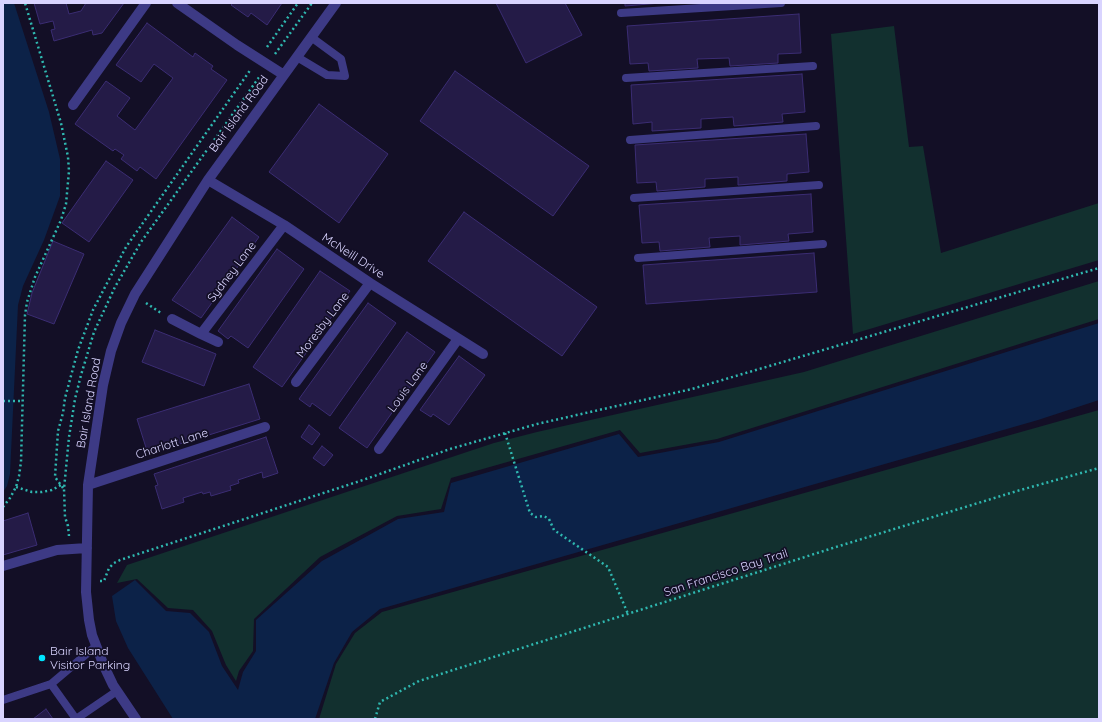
<!DOCTYPE html>
<html>
<head>
<meta charset="utf-8">
<style>
  body { margin:0 }
  #map { position:relative; width:1102px; height:722px; overflow:hidden; background:#130f26; font-family:Quicksand,sans-serif }
  canvas { display:block }
  .frame { position:absolute; inset:0; border:4px solid #d9d4ff; pointer-events:none }
</style>
</head>
<body>
<div id="map">
<canvas width="1102" height="722"></canvas>
<div class="frame"></div>
</div>
<script>
const g = document.querySelector('canvas').getContext('2d');
g.lineJoin = 'round';
function paint(path, color) { g.fillStyle = color; g.fill(path, 'evenodd'); }
const poly = rows => new Path2D(rows.map(r => 'M' + r).join(''));
function trace(path, color, width, dash) { g.strokeStyle = color; g.lineWidth = width; g.lineCap = dash ? 'butt' : 'round'; g.setLineDash(dash || []); g.stroke(path); }
function drawText(font, color, halo, rows, align = 'center') {
  g.font = font + ' Quicksand,sans-serif'; g.lineWidth = 3.5; g.setLineDash([]); g.textBaseline = 'middle'; g.strokeStyle = halo; g.fillStyle = color; for (const [text, x, y, turn = 0] of rows) {
    g.save(); g.translate(x, y); g.rotate((+turn || 0) * Math.PI / 180); g.textAlign = isNaN(turn) ? turn : align; if (halo) g.strokeText(text, 0, 0); g.fillText(text, 0, 0); g.restore();
  }
}
const green = poly([
  [894,26,909,147,923,146,941,253,1099,203,1099,260,853,334,831,34],
  [1099,281,1099,319,717,439,640,453,620,430,451,478,441,509,397,516,320,557,254,619,253,651,239,671,236,681,226,665,212,631,193,610,168,608,137,579,117,583,127,565,494,443,537,432,804,372],
  [1099,410,1099,719,319,719,336,664,355,633,382,612]
]);
const water = poly([
  [3,3,14,3,49,112,60,159,60,196,44,240,23,286,18,305,10,474,7,486,3,492],
  [1099,323,1099,400,1038,420,380,609,352,632,334,663,315,719,173,719,128,648,116,621,112,596,135,580,166,611,190,613,209,632,222,666,238,690,243,672,256,651,256,620,322,561,398,519,444,512,451,483,619,434,638,457,719,442]
]);
const building = poly([
  [34,3,66,3,69,14,81,11,86,3,124,3,102,33,93,35,92,30,54,41,51,30,55,29,53,21,40,24,34,3],
  [233,3,282,3,267,25,251,13,248,17,231,5,233,3],
  [496,3,565,3,582,35,526,63,496,3],
  [625,3,661,3,625,6,625,3],
  [799,14,801,53,778,54,778,63,730,66,729,58,697,59,698,68,649,71,648,63,630,64,627,26,799,14],
  [147,23,193,57,195,53,213,66,211,69,227,80,156,179,140,167,137,171,121,159,124,155,115,149,113,151,75,124,106,81,130,98,117,116,135,130,173,78,154,64,141,82,116,65,147,23],
  [455,71,589,166,553,216,420,121,455,71],
  [802,74,805,112,782,114,783,122,734,126,733,117,701,119,701,128,652,131,652,122,633,124,631,85,802,74],
  [319,104,388,154,339,223,269,172,319,104],
  [806,134,809,172,787,174,787,181,738,185,738,177,705,179,705,187,657,191,656,182,637,183,635,145,806,134],
  [106,161,133,180,89,242,62,223,106,161],
  [811,194,813,232,788,234,789,241,740,245,740,236,709,238,710,247,660,251,659,242,642,243,639,205,811,194],
  [464,212,597,307,562,356,428,261,464,212],
  [232,217,259,237,201,318,172,300,232,217],
  [53,241,84,254,54,324,27,314,32,293,53,241],
  [277,249,304,269,248,348,231,336,228,339,218,331,277,249],
  [814,253,817,292,646,304,643,265,814,253],
  [320,271,350,291,282,387,253,367,320,271],
  [368,303,396,323,330,416,312,403,310,407,299,399,368,303],
  [155,330,216,354,204,386,142,362,155,330],
  [407,332,435,352,367,448,339,428,407,332],
  [459,356,485,375,449,425,433,414,431,417,420,410,459,356],
  [249,384,260,419,148,454,137,419,249,384],
  [309,425,320,434,312,445,301,437,309,425],
  [266,437,278,473,263,478,262,472,238,480,239,483,230,486,231,490,211,496,210,492,203,494,202,492,183,498,184,502,162,509,155,486,158,485,154,474,266,437],
  [322,446,333,455,324,466,313,458,322,446],
  [28,513,37,545,3,555,3,521,28,513],
  [46,709,53,719,33,719,46,709]
]);
const path = poly([
  [267,47,298,3],
  [275,54,312,3],
  [146,303,161,313],
  [3,401,22,401],
  [505,433,530,513,536,517,544,516,549,519,554,530,608,567,628,614],
  [16,487,32,492,42,492,52,490,61,485],
  [63,488,55,477,58,431,63,413,65,398,78,350,93,310,126,247,251,69],
  [3,507,10,498,16,487,19,476,21,462,25,315,27,302,35,277,61,220,66,204,69,171,68,157,61,123,25,3],
  [69,536,68,526,65,517,64,489,69,437,75,399,81,375,94,332,115,287,141,242,260,76],
  [100,581,104,581,109,568,114,563,120,560,363,480,450,449,537,424,692,389,1099,268],
  [375,719,380,702,419,681,836,547,1017,491,1099,468]
]);
const lane = poly([
  [621,13,781,3],
  [297,57,327,75,345,76,341,59,311,37],
  [626,78,813,66],
  [630,140,816,126],
  [634,198,819,185],
  [638,258,823,244],
  [51,684,76,719],
  [3,700,51,684,96,646],
  [76,719,117,691]
]);
const street = poly([
  [177,3,237,45,284,75],
  [73,105,146,3],
  [208,180,284,225,370,283,483,354],
  [172,319,201,334,284,225],
  [201,334,218,342],
  [296,382,370,283],
  [379,449,458,339],
  [88,485,265,427],
  [3,566,57,550,87,548],
  [136,719,113,685,104,666,92,635,89,620,86,592,88,485,103,385,111,351,121,323,135,294,208,180,336,3]
]);
const markers = [
  [42,658,4,"#00e5ff"]
];
const streetNames = [
  ["Bair Island Road",239,114,-54],
  ["McNeill Drive",353,256,33],
  ["Sydney Lane",232,272,-53],
  ["Moresby Lane",323,325,-53],
  ["Louis Lane",408,387,-54],
  ["Bair Island Road",89,403,-80],
  ["Charlott Lane",172,444,-18],
  ["San Francisco Bay Trail",726,573,-18]
];
const poiNames = [
  ["Bair Island",50,651],
  ["Visitor Parking",50,665]
];
paint(green, '#12302f');
paint(water, '#0c2248');
paint(building, '#241b47');
trace(building, '#3b2d73', 1);
trace(path, '#2fb8b0', 2.5, [2, 3]);
trace(lane, '#3d3a85', 8);
trace(street, '#3d3a85', 10);
for (const [x, y, r, color] of markers) { const dot = new Path2D(); dot.arc(x, y, r, 0, 2 * Math.PI); g.fillStyle = color; g.fill(dot); trace(dot, '#130f26', 1.5); }
drawText('12px', '#d9d4ff', '#130f26', streetNames);
drawText('12px', '#d9d4ff', '#130f26', poiNames, 'left');
</script>
</body>
</html>
